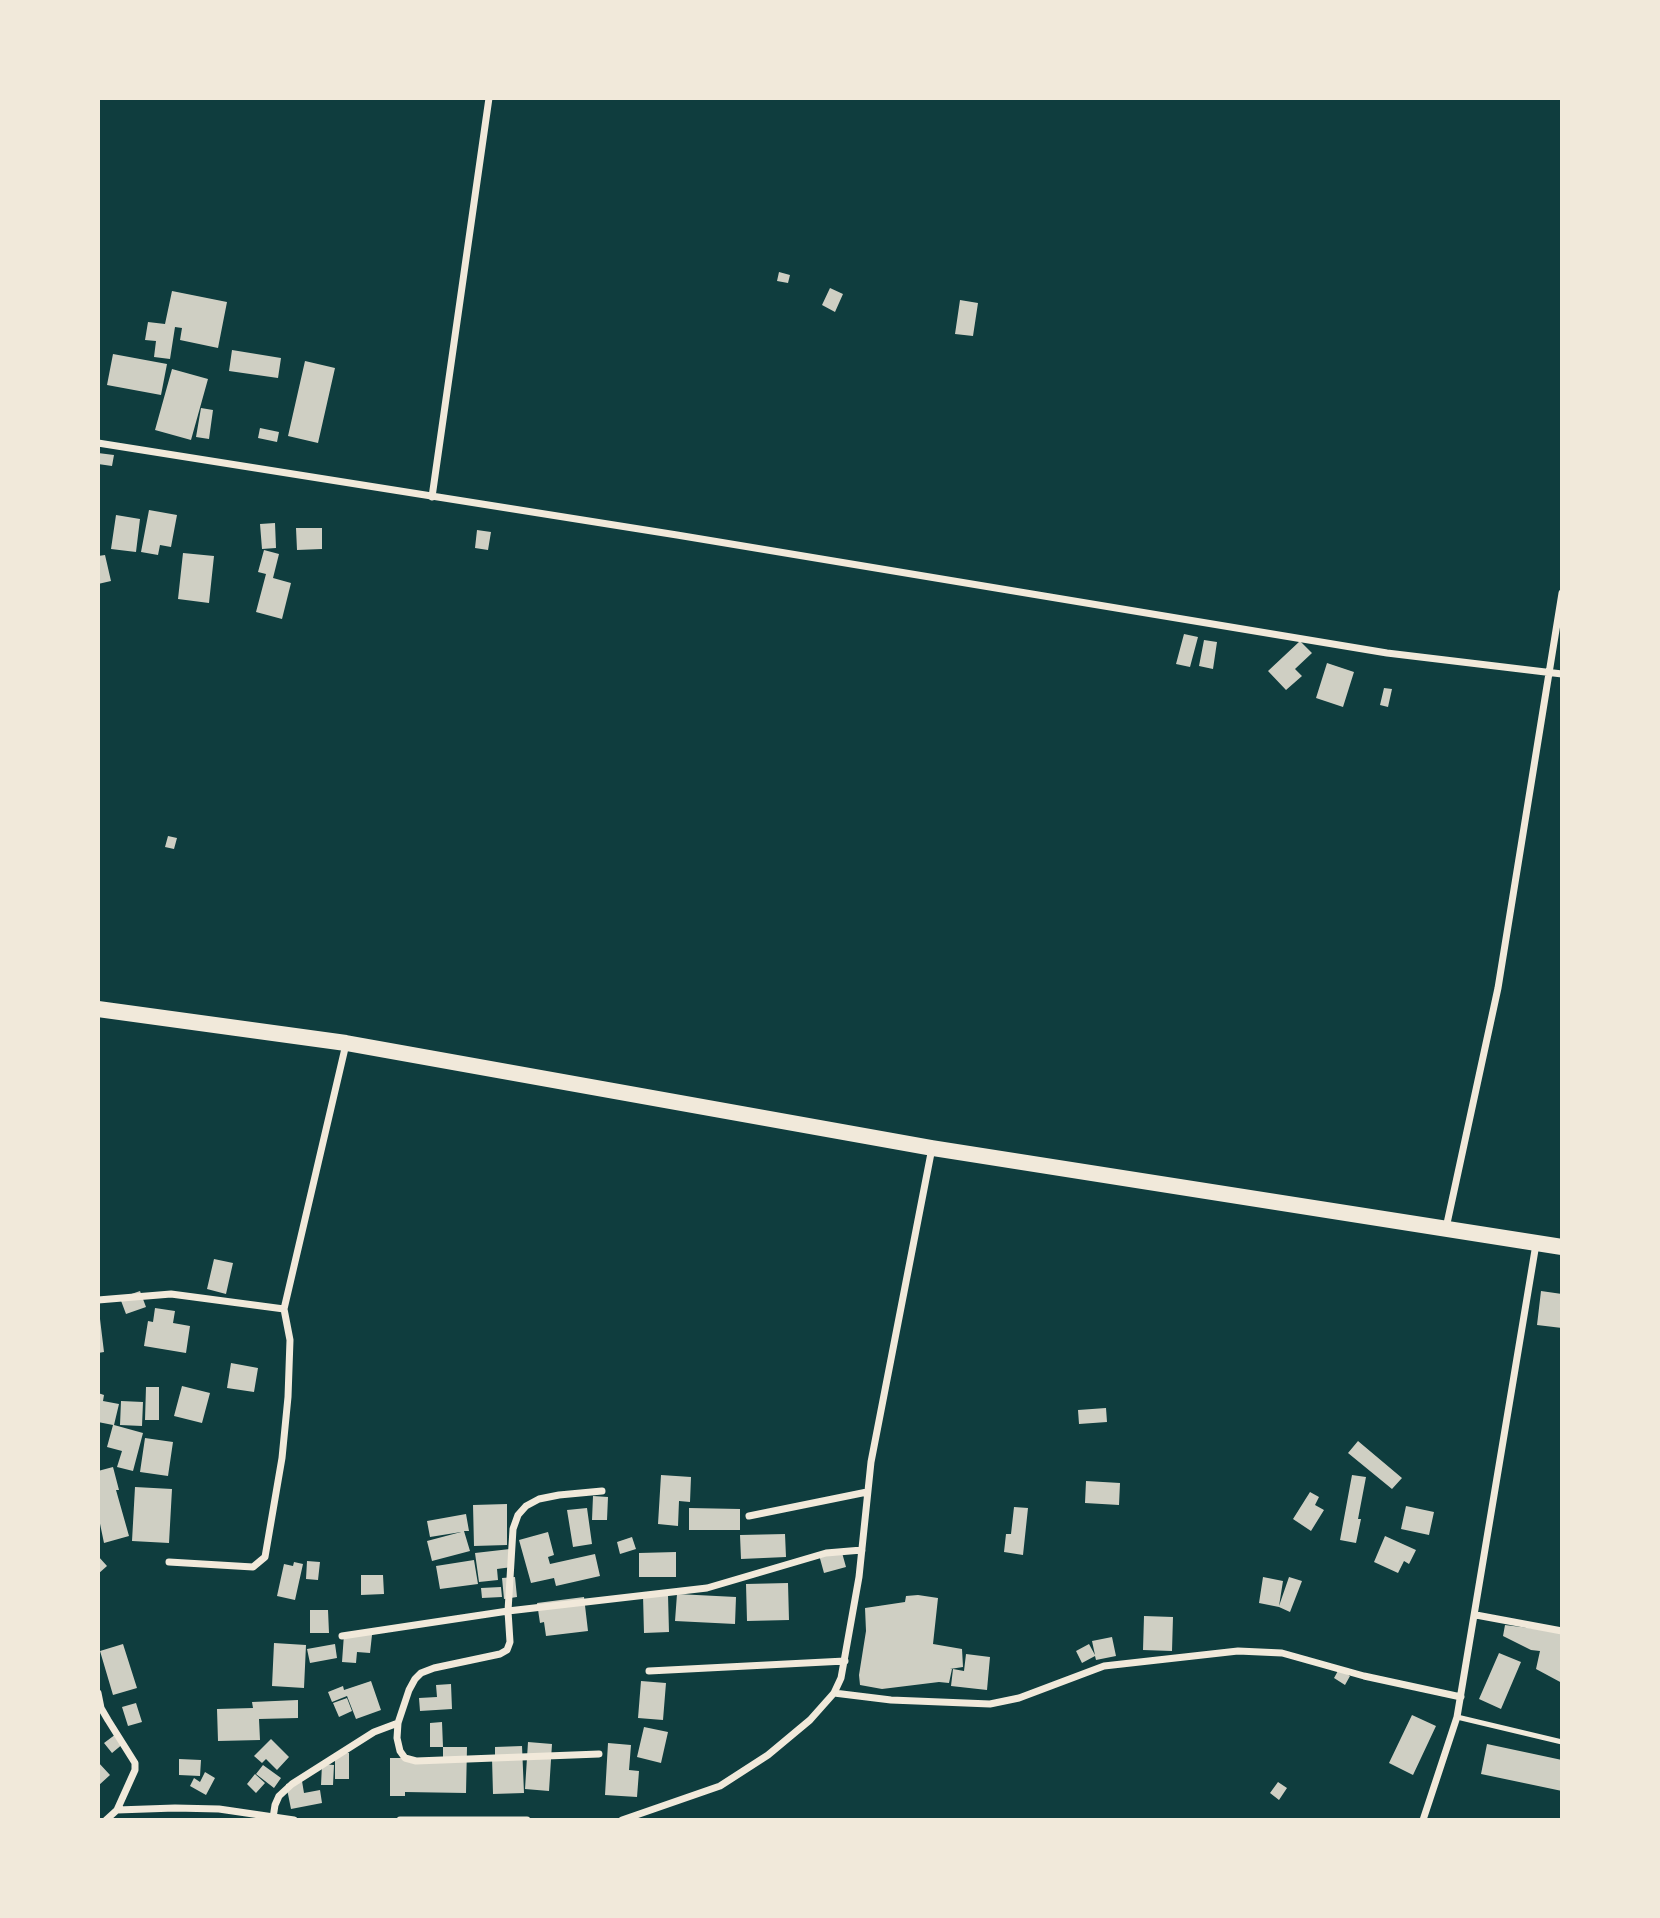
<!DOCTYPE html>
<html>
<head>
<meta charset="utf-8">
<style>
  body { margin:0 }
  #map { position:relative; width:1660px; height:1918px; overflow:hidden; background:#0f3d3e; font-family:Overpass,sans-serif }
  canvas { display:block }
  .frame { position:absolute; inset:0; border:100px solid #f1e9da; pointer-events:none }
</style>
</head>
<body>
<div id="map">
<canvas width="1660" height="1918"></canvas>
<div class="frame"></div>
</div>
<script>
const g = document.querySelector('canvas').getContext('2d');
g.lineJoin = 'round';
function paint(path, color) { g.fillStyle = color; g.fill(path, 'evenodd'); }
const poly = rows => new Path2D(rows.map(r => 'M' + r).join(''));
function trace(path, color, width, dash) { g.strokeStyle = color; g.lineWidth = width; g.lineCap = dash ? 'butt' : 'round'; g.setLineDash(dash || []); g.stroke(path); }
const building = poly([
  [779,272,790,275,788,283,777,281],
  [830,288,843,294,835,312,822,305],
  [172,291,227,302,218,348,180,340,182,328,175,327,170,359,154,357,156,341,145,340,148,322,165,324],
  [960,300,978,303,973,336,955,334],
  [232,350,281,358,278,378,229,371],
  [113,354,167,364,161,395,107,385],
  [305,361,335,368,318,443,288,436],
  [172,369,208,379,191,440,155,430],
  [201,408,213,410,209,439,196,437],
  [260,428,279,432,277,442,258,438],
  [98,453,114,455,112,466,98,464],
  [149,510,177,515,171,547,160,545,158,555,141,552],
  [116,515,140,519,136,552,111,549],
  [275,523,276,548,262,549,260,524],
  [296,528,322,528,322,549,297,550],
  [477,530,491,532,488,550,475,548],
  [264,550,279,554,273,578,291,583,282,619,256,612,266,574,258,572],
  [183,553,214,556,209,603,178,599],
  [105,555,111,581,98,584,98,556],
  [1184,634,1198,637,1190,667,1176,664],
  [1204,640,1217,642,1213,669,1199,666],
  [1300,641,1312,653,1295,669,1302,676,1286,690,1268,671],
  [1327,663,1354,672,1343,707,1316,698],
  [1384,688,1392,689,1388,707,1380,705],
  [168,836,177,838,174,849,165,847],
  [214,1259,233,1263,226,1294,207,1289],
  [140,1291,146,1307,126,1314,120,1298],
  [1541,1291,1562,1294,1562,1328,1537,1325],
  [155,1308,175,1311,173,1323,190,1326,186,1353,144,1346,148,1321,153,1322],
  [98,1319,100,1319,104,1352,98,1353],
  [231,1363,258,1368,254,1392,227,1388],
  [182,1386,210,1393,202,1423,174,1416],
  [146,1387,159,1387,159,1420,145,1420],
  [98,1393,104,1395,103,1401,119,1404,114,1425,143,1433,133,1471,117,1467,122,1451,107,1447,113,1425,98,1422],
  [121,1401,143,1402,142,1426,120,1425],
  [1106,1408,1107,1422,1079,1424,1078,1410],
  [145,1438,173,1442,168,1476,140,1472],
  [1358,1441,1402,1478,1392,1489,1348,1453],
  [113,1467,119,1490,116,1490,129,1536,104,1543,98,1514,98,1471],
  [661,1475,691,1477,690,1502,679,1501,678,1526,658,1524],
  [1352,1475,1366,1477,1358,1519,1361,1519,1356,1543,1340,1540],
  [1086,1481,1120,1483,1119,1505,1085,1503],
  [135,1487,172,1489,169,1543,132,1541],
  [1310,1492,1319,1497,1315,1505,1324,1510,1311,1531,1293,1519],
  [593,1496,608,1497,607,1520,592,1520],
  [507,1504,507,1545,474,1546,473,1505],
  [1406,1506,1434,1512,1429,1535,1401,1529],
  [1014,1507,1028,1508,1023,1555,1004,1552,1006,1534,1011,1534],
  [587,1508,592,1544,573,1547,567,1510],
  [689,1508,740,1509,740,1530,689,1530],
  [466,1514,469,1531,464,1531,470,1551,432,1561,427,1541,461,1532,430,1537,427,1521],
  [548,1532,554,1555,548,1557,550,1564,595,1554,600,1576,556,1586,554,1578,531,1583,519,1540],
  [785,1534,786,1557,741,1559,740,1535],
  [1385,1536,1416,1550,1409,1564,1404,1561,1398,1573,1374,1562],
  [632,1537,636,1549,620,1554,617,1542],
  [510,1549,512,1567,497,1569,498,1580,479,1582,475,1553],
  [841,1549,846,1567,824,1573,819,1555],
  [676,1552,676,1577,639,1577,639,1553],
  [98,1556,107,1566,98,1574],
  [474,1560,478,1584,440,1589,436,1566],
  [307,1561,320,1562,318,1580,306,1579],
  [294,1562,303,1564,295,1600,277,1596,284,1564,293,1566],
  [361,1575,383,1575,384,1594,361,1595],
  [515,1577,517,1597,504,1599,502,1578],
  [1263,1577,1283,1581,1279,1606,1289,1577,1302,1581,1290,1612,1279,1607,1259,1603],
  [788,1583,789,1620,747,1621,746,1584],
  [501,1587,502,1597,482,1598,481,1588],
  [677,1594,736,1597,735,1624,675,1621],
  [643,1595,668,1595,669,1632,644,1633],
  [918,1595,938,1598,933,1644,962,1649,963,1667,950,1669,952,1669,949,1683,939,1682,882,1689,860,1685,859,1675,866,1631,865,1608,905,1602,906,1596],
  [584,1597,588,1631,546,1636,544,1622,540,1623,537,1603],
  [310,1610,328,1610,329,1633,310,1633],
  [1144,1616,1173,1617,1172,1651,1143,1650],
  [1505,1625,1562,1632,1562,1683,1536,1669,1540,1651,1531,1650,1503,1636],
  [344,1634,372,1635,370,1653,357,1652,356,1663,342,1662],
  [1112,1637,1116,1656,1096,1660,1095,1656,1082,1663,1076,1651,1089,1644,1095,1655,1092,1641],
  [274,1643,306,1645,304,1688,272,1686],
  [123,1644,137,1688,113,1695,100,1651],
  [335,1644,337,1658,310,1663,307,1649],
  [1499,1653,1521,1662,1501,1709,1479,1699],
  [966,1654,990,1657,987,1690,951,1686,953,1669,964,1671],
  [1339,1669,1350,1676,1345,1685,1334,1678],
  [371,1681,381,1710,356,1719,347,1696,332,1702,328,1692,343,1686,344,1690],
  [641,1681,666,1683,663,1720,638,1718],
  [451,1684,452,1709,420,1711,419,1698,437,1697,436,1685],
  [347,1698,352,1711,339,1717,333,1703],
  [298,1700,298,1718,259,1719,260,1740,218,1741,217,1709,253,1708,252,1702],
  [136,1703,142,1722,128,1726,122,1707],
  [1412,1715,1436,1726,1413,1775,1389,1763],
  [442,1722,443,1747,430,1747,430,1723],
  [644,1727,668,1732,661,1763,637,1757],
  [116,1734,124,1743,112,1753,104,1743],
  [271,1739,289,1757,277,1770,266,1759,262,1763,254,1756],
  [528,1742,552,1744,549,1791,525,1789],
  [608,1743,631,1745,629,1770,639,1771,637,1797,605,1795],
  [1487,1744,1562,1760,1562,1791,1481,1774],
  [522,1746,524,1793,493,1794,492,1758,495,1758,495,1747],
  [443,1747,467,1747,466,1793,405,1792,405,1796,390,1796,390,1758,443,1758],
  [335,1753,349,1753,349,1779,335,1779],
  [179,1759,201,1760,200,1776,179,1775],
  [98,1762,110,1775,98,1786],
  [322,1764,334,1765,333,1785,321,1785],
  [263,1765,281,1778,274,1788,256,1774],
  [205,1772,215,1778,206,1795,190,1786,194,1778,200,1782],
  [255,1774,265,1783,256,1793,247,1784],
  [302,1781,304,1793,320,1790,322,1803,291,1809,286,1784],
  [1278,1782,1287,1788,1279,1800,1270,1793]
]);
const service = poly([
  [1457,1717,1562,1742]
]);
const minor = poly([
  [98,443,677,535,1387,653,1562,674],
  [432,497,489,98],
  [1446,1228,1498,988,1562,593],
  [98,1300,171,1294,284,1309,346,1044],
  [749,1516,867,1492],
  [169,1562,253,1567,265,1557,282,1458,288,1397,290,1340,284,1309],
  [1476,1615,1562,1631],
  [342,1636,508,1611,707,1588,826,1553,862,1550],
  [649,1671,845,1661],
  [98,1693,101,1708,108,1720,135,1763,135,1770,117,1810],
  [834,1693,891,1700,990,1704,1019,1698,1104,1666,1238,1651,1282,1653,1364,1676,1461,1697],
  [599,1754,416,1761,405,1758,400,1751,397,1738,398,1723,409,1690,415,1679,421,1673,434,1668,500,1654,507,1650,510,1642,508,1611,513,1529,518,1515,526,1506,539,1499,559,1495,602,1491],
  [273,1818,275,1805,279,1796,292,1784,374,1732,398,1723],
  [106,1820,117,1810,175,1808,219,1809,294,1820],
  [400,1820,527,1820],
  [622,1820,720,1786,768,1755,810,1720,834,1693,841,1678,859,1577,871,1462,932,1148],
  [1423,1820,1457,1717,1536,1244]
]);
const primary = poly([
  [98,1009,346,1043,932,1148,1562,1247]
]);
paint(building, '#cfcfc3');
trace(service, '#f1e9da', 5);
trace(minor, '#f1e9da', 7);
trace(primary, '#f1e9da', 16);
</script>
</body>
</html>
